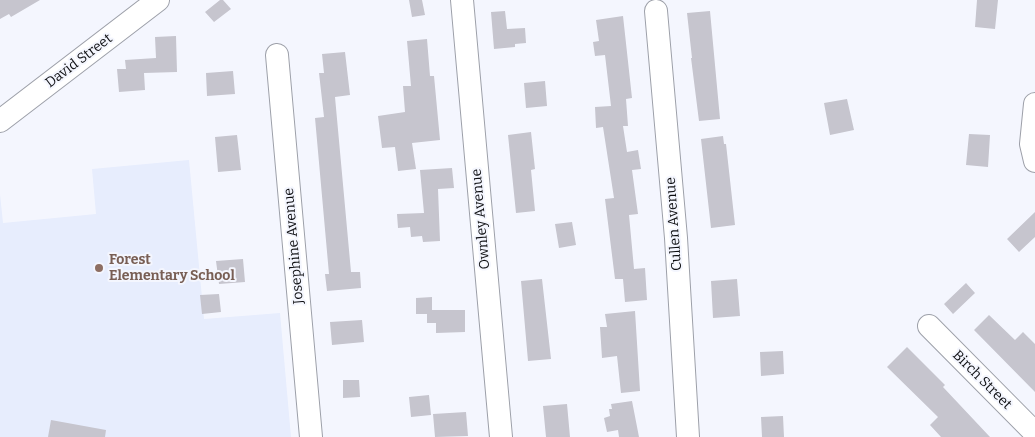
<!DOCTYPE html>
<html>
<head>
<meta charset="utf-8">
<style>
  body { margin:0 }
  canvas { display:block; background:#f4f6fe }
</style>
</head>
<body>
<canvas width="1035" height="437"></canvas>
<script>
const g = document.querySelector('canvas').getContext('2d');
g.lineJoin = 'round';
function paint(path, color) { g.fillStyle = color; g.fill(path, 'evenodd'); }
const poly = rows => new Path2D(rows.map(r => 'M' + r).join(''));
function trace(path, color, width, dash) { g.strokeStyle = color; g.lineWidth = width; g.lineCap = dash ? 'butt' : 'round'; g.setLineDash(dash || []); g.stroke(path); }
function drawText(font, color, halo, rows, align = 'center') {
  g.font = font + ' Bitter,serif'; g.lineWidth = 4; g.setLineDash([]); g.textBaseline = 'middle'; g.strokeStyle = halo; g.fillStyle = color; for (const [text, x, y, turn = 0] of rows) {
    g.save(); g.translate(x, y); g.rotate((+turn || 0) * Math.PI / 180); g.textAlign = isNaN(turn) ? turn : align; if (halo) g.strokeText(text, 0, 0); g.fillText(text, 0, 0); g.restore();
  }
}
const built = poly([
  [189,160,204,319,280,313,291,437,0,437,0,194,3,223,96,214,92,169]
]);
const building = poly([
  [0,0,40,0,11,17,9,14,0,19],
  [220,0,223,0,231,9,214,22,205,12],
  [409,0,422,0,425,15,412,17],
  [977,0,998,0,995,29,975,27],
  [505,11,507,29,525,28,526,43,515,44,515,47,494,49,491,12],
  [710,11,720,119,699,121,691,58,692,58,687,13],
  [623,16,632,98,626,99,628,126,623,126,627,152,638,150,641,169,632,170,638,214,629,215,634,269,645,268,647,300,625,302,623,279,615,279,605,199,614,198,603,127,596,128,595,107,611,106,605,55,595,56,593,42,599,41,596,20],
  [176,36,177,72,144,73,145,90,119,92,117,69,126,69,125,60,156,58,155,37],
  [427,39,430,76,434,76,440,140,412,143,416,169,398,171,395,147,382,148,378,116,405,112,403,86,411,86,407,41],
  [345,52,350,95,335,97,351,272,360,272,361,288,327,291,325,274,329,274,315,118,324,117,319,73,324,73,322,54],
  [233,71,235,94,207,96,206,73],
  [545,81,547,106,526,108,524,83],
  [847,99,854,130,830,135,824,103],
  [531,132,535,169,531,170,535,211,516,213,508,135],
  [969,134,990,135,988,167,966,165],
  [237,135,241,170,218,172,215,137],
  [723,136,724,144,726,144,735,225,711,228,701,139],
  [452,168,454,188,438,189,440,241,423,242,422,236,411,237,410,227,398,228,397,214,424,213,420,170],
  [1035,212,1035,237,1019,252,1007,239],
  [572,222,576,245,559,248,555,224],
  [243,259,245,282,219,284,216,261],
  [542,279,551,359,528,361,521,281],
  [737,279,740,316,713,318,711,281],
  [966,283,975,293,953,314,944,304],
  [219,294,221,312,202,314,200,295],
  [432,297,432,310,465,310,465,332,436,333,436,323,427,323,427,314,416,314,416,298],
  [635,311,640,391,621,393,617,356,602,358,600,327,607,327,605,314],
  [989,315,1015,340,1023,332,1035,344,1035,392,974,330],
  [362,320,364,342,332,345,330,322],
  [907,347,945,385,943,387,990,437,941,437,930,425,938,417,887,367],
  [783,351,784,374,761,376,760,352],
  [343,380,359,380,360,397,343,398],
  [429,395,431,415,411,417,409,397],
  [632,401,639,437,619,437,618,430,607,432,604,418,610,416,609,409,612,409,611,404],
  [567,404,570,437,546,437,543,406],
  [466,412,468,436,435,437,433,414],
  [783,416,784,437,762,437,761,417],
  [51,420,106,430,105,437,48,437]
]);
const minor = poly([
  [462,0,501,437],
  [656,11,676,238,688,437],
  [277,55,311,437],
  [1035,104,1031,144,1035,161],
  [0,121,158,0],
  [929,326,1035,433]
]);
const markers = [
  [99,268,5,"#8d6e63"]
];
const streetNames = [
  ["David Street",79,61,-37],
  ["Ownley Avenue",481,219,-95],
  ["Cullen Avenue",674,224,-94],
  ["Josephine Avenue",294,246,-95],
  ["Birch Street",982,380,45]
];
const educationNames = [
  ["Forest",109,260],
  ["Elementary School",109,276]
];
paint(built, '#e7edfd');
paint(building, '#c6c5ce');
trace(minor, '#9da0a9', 24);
trace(minor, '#fff', 22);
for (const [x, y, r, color] of markers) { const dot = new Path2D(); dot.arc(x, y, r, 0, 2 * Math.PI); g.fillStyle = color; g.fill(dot); trace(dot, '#f4f6fe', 2); }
drawText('14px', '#0d0e11', '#f4f6fe', streetNames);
drawText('bold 14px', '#785e54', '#f4f6fe', educationNames, 'left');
</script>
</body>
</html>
